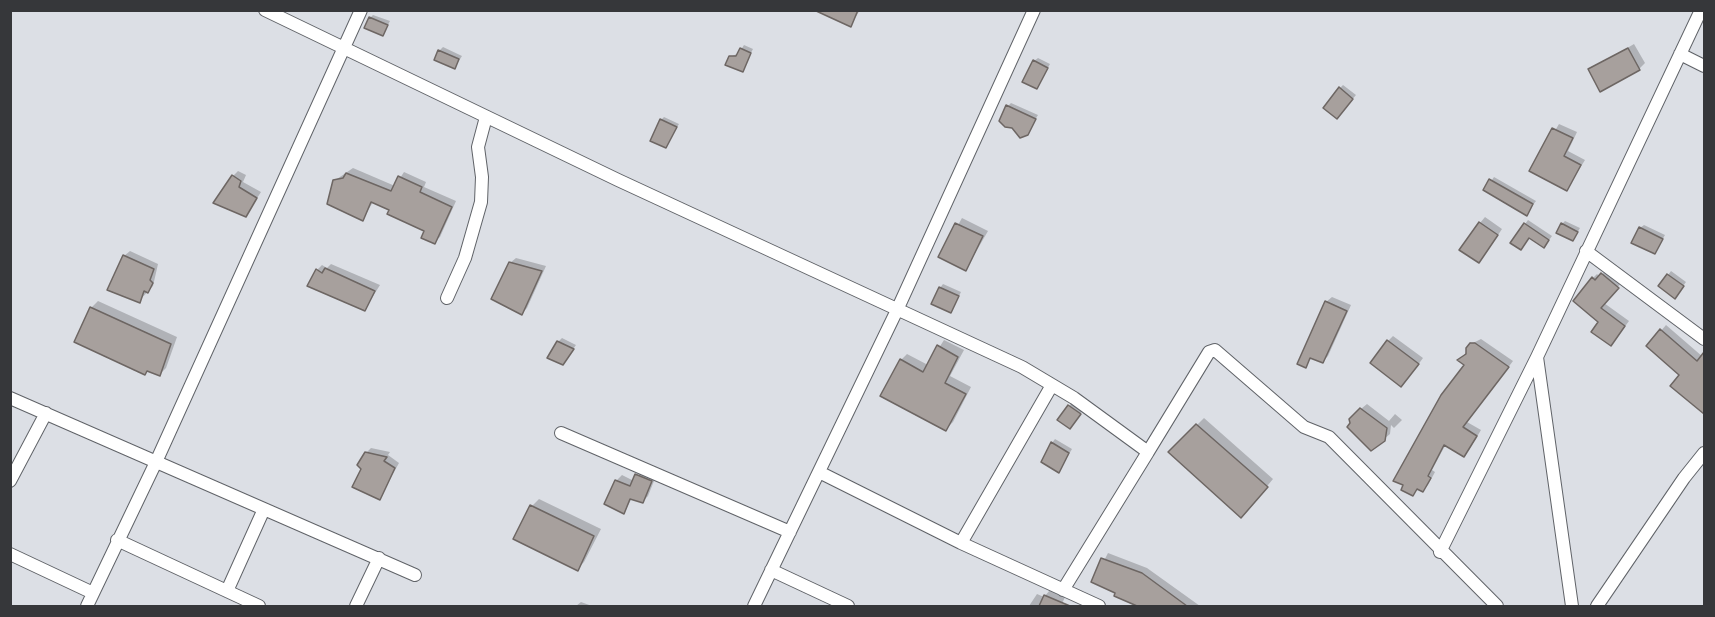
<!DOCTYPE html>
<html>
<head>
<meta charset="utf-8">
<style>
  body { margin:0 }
  #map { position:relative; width:1715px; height:617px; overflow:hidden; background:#dcdfe5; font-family:"DM Sans",sans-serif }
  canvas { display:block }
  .frame { position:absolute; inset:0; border:12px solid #36373a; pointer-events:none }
</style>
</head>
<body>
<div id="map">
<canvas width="1715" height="617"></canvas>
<div class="frame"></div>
</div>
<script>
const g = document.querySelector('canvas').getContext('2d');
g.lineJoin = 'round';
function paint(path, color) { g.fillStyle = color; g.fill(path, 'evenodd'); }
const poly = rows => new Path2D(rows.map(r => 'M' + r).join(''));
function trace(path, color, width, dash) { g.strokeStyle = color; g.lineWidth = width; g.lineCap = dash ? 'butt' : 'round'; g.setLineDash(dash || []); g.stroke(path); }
const shadow = poly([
  [823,10,860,10,851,25],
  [373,15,390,21,383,34,370,18],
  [1634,44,1645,63,1639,69,1590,70],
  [744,45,753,49,742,70,730,57,739,53],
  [443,47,462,56,455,67,439,51],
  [1038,58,1050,64,1037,87,1034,61],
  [1343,85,1356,95,1340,114,1340,88],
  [1011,103,1038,115,1027,133,1008,106],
  [664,117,679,124,665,146,661,120],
  [1559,124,1577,132,1568,151,1585,160,1567,189,1531,171],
  [353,168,395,186,404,172,426,182,424,187,456,201,440,237,434,242,426,230,373,202,363,219,334,181],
  [238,171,246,175,243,182,261,192,246,215,233,176],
  [1494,177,1536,201,1526,214,1485,190],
  [1485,217,1502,229,1484,256,1480,223],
  [962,218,988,231,966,269,940,257],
  [1528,220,1552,236,1547,243,1529,237,1512,242],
  [1565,221,1580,228,1573,240,1562,224],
  [1644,225,1665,235,1655,253,1640,228],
  [130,251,158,264,153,286,139,301,124,256],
  [516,258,546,266,527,308,522,313,510,263],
  [331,264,380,285,365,309,317,270,322,265,327,268],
  [1607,269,1622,282,1604,303,1629,321,1615,340,1600,322,1593,278,1597,274,1600,277],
  [1671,271,1686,282,1678,293,1660,286],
  [943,284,961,292,951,312,940,288],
  [1332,297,1351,305,1328,356,1322,362,1312,357,1305,366,1326,302],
  [98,301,177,337,166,368,159,375,148,370,91,308],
  [1666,325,1703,357,1704,354,1704,412,1672,385,1681,374,1648,346],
  [1393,336,1423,358,1407,380,1388,341],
  [562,338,576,345,566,359,558,342],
  [1481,339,1513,361,1467,422,1481,430,1469,450,1464,455,1446,444,1432,470,1435,472,1428,485,1423,490,1418,488,1412,494,1466,365,1460,360,1473,343],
  [944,340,964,350,950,376,971,387,953,422,946,429,901,360,907,354,928,365],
  [1072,403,1083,410,1073,424,1069,406],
  [1367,404,1389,421,1395,414,1402,420,1394,428,1391,425,1390,434,1384,439,1352,423,1356,413],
  [1204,418,1273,479,1248,509,1170,452],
  [1055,439,1072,449,1059,471,1052,443],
  [371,448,390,452,388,455,399,463,379,499,363,469,366,453],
  [642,470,656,476,648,496,643,501,632,498,624,513,616,481,622,475,634,481],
  [539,499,601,529,584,562,577,569,532,506],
  [1108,553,1147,568,1200,606,1141,606,1093,582],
  [1050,590,1065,597,1061,606,1029,606,1037,594,1044,597],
  [581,602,592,606,576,606]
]);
const building = poly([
  [814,10,858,10,851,27,814,10],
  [369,17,388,25,383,36,364,28,369,17],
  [740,48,751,53,743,72,725,65,729,56,736,56,740,48],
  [1628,48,1640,70,1600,92,1588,69,1628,48],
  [438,50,459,59,455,69,434,60,438,50],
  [1033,60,1048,68,1037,89,1022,82,1033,60],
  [1339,87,1353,99,1337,119,1323,108,1339,87],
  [1006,105,1036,119,1028,135,1020,138,1012,128,1005,127,999,121,1006,105],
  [660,119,677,127,666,148,650,141,660,119],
  [1552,128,1573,138,1564,156,1581,165,1567,191,1529,171,1552,128],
  [346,173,391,191,398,176,422,187,420,192,452,207,435,244,421,238,424,231,387,214,389,210,371,202,363,221,327,204,333,180,343,178,346,173],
  [232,175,241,181,239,187,257,198,246,217,213,203,232,175],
  [1489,179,1533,204,1527,216,1483,190,1489,179],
  [1479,222,1498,235,1479,263,1459,250,1479,222],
  [955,223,983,236,966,271,938,257,955,223],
  [1524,223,1549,240,1544,248,1529,238,1521,250,1510,243,1524,223],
  [1561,223,1578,232,1573,241,1556,233,1561,223],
  [1639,227,1663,239,1655,254,1631,243,1639,227],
  [123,255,154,269,150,280,153,283,148,293,144,291,140,303,107,290,123,255],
  [509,262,542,271,522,315,491,299,509,262],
  [325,268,375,291,365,311,307,286,316,269,322,273,325,268],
  [1601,273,1619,288,1601,308,1625,326,1611,346,1591,332,1598,322,1573,301,1592,277,1595,280,1601,273],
  [1667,274,1684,286,1675,299,1658,286,1667,274],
  [939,287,959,296,951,313,931,304,939,287],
  [1325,301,1347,311,1323,363,1310,358,1306,368,1297,364,1325,301],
  [90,307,171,344,160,376,147,371,145,375,74,342,90,307],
  [1660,329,1697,361,1704,352,1704,414,1670,386,1679,375,1646,346,1660,329],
  [1387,340,1419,364,1401,387,1370,363,1387,340],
  [557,341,574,349,563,365,547,358,557,341],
  [1470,343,1475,343,1509,367,1463,427,1477,436,1464,457,1444,445,1428,476,1431,478,1423,492,1417,489,1413,496,1401,490,1403,485,1393,481,1441,395,1464,365,1457,360,1466,354,1466,348,1470,343],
  [937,345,958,357,945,383,966,394,946,431,880,396,900,359,923,372,937,345],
  [1068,405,1081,414,1070,429,1057,420,1068,405],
  [1360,408,1387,428,1385,441,1371,451,1347,427,1350,423,1349,419,1360,408],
  [1196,424,1268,487,1241,518,1168,452,1196,424],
  [1051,442,1069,453,1059,473,1041,462,1051,442],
  [365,452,387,457,384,461,395,468,380,500,352,487,361,469,357,465,365,452],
  [635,474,652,481,643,503,630,499,624,514,604,504,615,480,630,486,635,474],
  [530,505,594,536,578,571,513,539,530,505],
  [1101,558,1142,573,1187,606,1137,606,1114,596,1115,593,1091,582,1101,558],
  [1044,595,1070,606,1039,606,1044,595]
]);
const street = poly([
  [265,10,618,180,1022,367,1074,398,1148,452,1209,352,1215,350,1304,427,1329,437,1497,606],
  [1680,54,1704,66],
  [1586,251,1704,339],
  [447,298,465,258,481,202,482,177,478,147,486,117],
  [1537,357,1572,606],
  [10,398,415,575],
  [561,433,790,532],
  [819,472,961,543,1099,606],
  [10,481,46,413],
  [117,540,259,606],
  [961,543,1052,385],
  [1440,552,1537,357,1701,10],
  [10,554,93,593],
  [771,570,848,606],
  [1063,590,1148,452],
  [227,591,264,509],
  [87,606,156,462,361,10],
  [356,606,379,558],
  [754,606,898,308,1034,10],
  [1597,606,1684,478,1704,453]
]);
paint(shadow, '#0003');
paint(building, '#a7a09d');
trace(building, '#6d6663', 1.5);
trace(street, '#606368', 14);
trace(street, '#fff', 12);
</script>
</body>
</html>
